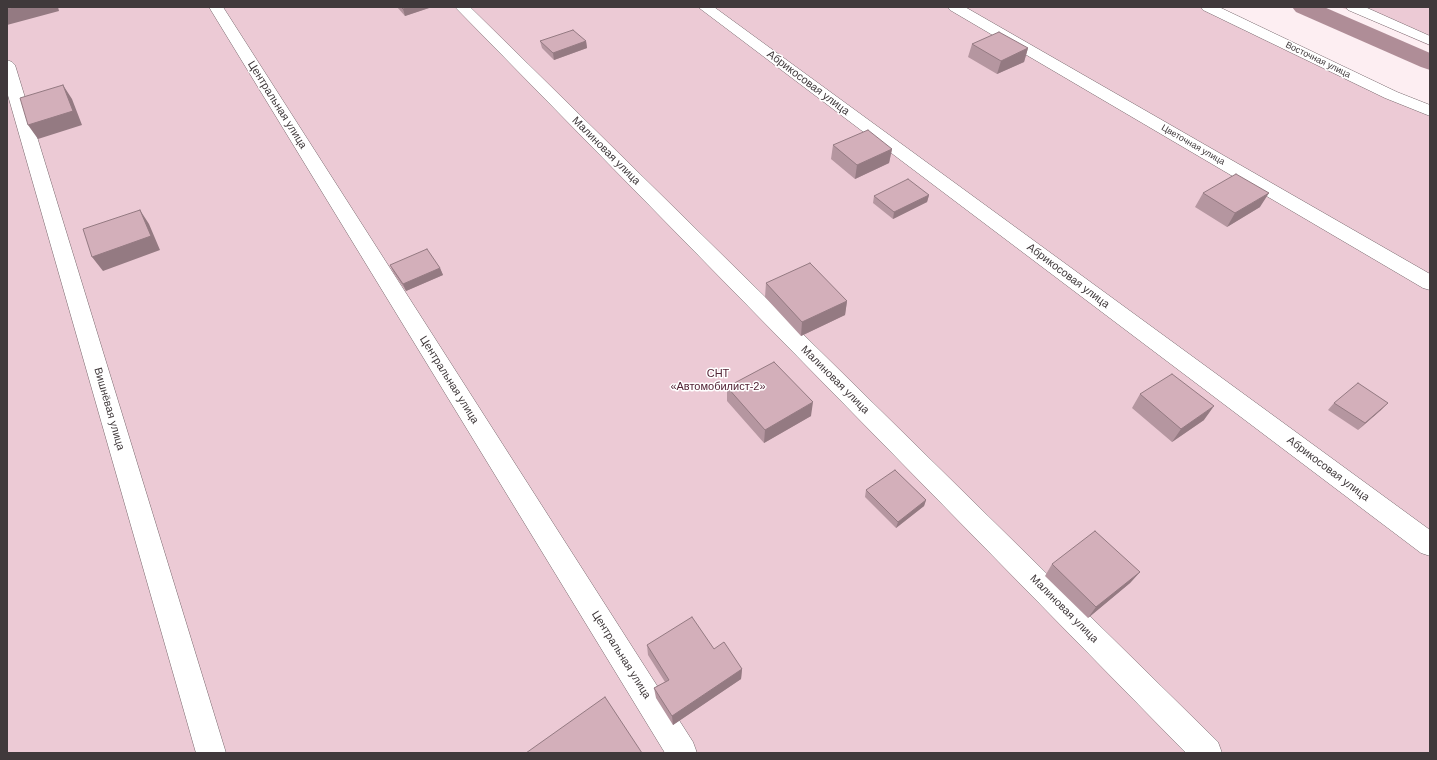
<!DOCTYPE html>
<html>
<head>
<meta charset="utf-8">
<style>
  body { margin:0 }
  #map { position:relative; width:1437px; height:760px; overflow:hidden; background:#fdeef2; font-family:Arial,sans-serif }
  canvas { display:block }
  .frame { position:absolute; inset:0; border:8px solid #40393b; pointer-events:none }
</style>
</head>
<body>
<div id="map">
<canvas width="1437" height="760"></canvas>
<div class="frame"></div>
</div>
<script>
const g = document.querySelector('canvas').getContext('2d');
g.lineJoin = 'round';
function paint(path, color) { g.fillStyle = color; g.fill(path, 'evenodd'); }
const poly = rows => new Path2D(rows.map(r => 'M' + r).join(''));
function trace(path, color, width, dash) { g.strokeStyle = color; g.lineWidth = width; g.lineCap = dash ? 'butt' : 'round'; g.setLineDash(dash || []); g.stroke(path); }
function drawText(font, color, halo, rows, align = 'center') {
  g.font = font + ' Arial,sans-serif'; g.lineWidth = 3; g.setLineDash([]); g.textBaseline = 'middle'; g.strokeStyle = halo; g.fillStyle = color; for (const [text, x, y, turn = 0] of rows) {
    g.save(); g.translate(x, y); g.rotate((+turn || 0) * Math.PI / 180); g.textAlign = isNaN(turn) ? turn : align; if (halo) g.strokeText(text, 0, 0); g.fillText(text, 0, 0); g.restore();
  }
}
const green = poly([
  [7,7,1208,7,1430,111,1430,753,7,753],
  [1340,7,1430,7,1430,46,1348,10]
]);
const canal = poly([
  [1292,7,1324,7,1430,53,1430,70,1421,67,1296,12,1292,7]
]);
const minor = poly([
  [209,7,223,7,693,742,697,753,665,753,209,7],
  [455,7,470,7,1218,742,1222,753,1186,753,455,7],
  [698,7,714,7,1430,530,1430,556,1421,553,698,7],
  [948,7,965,7,1430,274,1430,290,1423,288,950,10,948,7],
  [1201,7,1219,7,1397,92,1430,105,1430,116,1385,98,1203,10,1201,7],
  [1346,7,1365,7,1430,36,1430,45,1348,10,1346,7],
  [7,60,12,62,15,65,226,753,196,753,7,92,7,60]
]);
const wall = poly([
  [397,7,432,7,405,16],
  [540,41,586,41,587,48,554,60,542,48],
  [972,44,1028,48,1024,62,997,74,968,57],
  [833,145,892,149,889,163,855,179,831,159],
  [1203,193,1260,207,1227,227,1195,207],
  [929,195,927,202,893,219,873,203,874,196],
  [390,265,440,268,443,275,406,291,393,272],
  [766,283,847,301,845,315,801,336,765,297],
  [727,387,811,416,764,443,727,401],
  [1140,394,1204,420,1172,442,1132,408],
  [1334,403,1381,410,1358,430,1328,410],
  [866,490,926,500,924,506,896,528,865,497],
  [1052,564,1140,572,1130,583,1088,618,1045,576],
  [647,645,714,649,742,669,741,679,673,725,656,698,654,688,665,682,648,655]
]);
const shadedWall = poly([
  [15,7,58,7,59,11,7,25,7,9],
  [408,7,432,7,405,16,403,9],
  [586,41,587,48,554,60,553,53],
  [1028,48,1024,62,997,74,1001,61],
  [63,85,72,99,82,125,38,139,28,125],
  [892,149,889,163,855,179,857,165],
  [1269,193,1260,207,1227,227,1235,213],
  [929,195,927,202,893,219,894,212],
  [140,210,149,224,160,250,103,271,92,257],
  [440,268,443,275,406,291,403,284],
  [847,301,845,315,801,336,802,322],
  [813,402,811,416,764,443,765,430],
  [1388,403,1381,410,1358,430,1365,423],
  [1214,406,1204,420,1172,442,1181,429],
  [926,500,924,506,896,528,898,522],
  [1140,572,1130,583,1088,618,1096,607],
  [742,669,741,679,673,725,672,716]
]);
const building = poly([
  [7,7,15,7,7,9,7,7],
  [401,7,408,7,403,9,401,7],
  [573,30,586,41,553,53,540,41,573,30],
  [999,32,1028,48,1001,61,972,44,999,32],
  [63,85,73,111,28,125,20,98,63,85],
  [868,130,892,149,857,165,833,145,868,130],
  [1236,174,1269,193,1235,213,1203,193,1236,174],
  [908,179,929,195,894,212,874,196,908,179],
  [140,210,151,236,92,257,83,229,140,210],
  [427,249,440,268,403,284,390,265,427,249],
  [810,263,847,301,802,322,766,283,810,263],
  [774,362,813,402,765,430,727,387,774,362],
  [1172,374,1214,406,1181,429,1140,394,1172,374],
  [1358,383,1388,403,1365,423,1334,403,1358,383],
  [895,470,926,500,898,522,866,490,895,470],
  [1095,531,1140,572,1096,607,1052,564,1095,531],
  [692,617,714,649,724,642,742,669,672,716,654,688,669,680,647,645,692,617],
  [605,697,642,753,526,753,605,697]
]);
const farStreetnames = [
  ["Восточная улица",1318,60,26],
  ["Цветочная улица",1193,145,30]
];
const streetNames = [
  ["Абрикосовая улица",808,83,37],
  ["Центральная улица",277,105,58],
  ["Малиновая улица",606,151,45],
  ["Абрикосовая улица",1068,276,37],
  ["Центральная улица",449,380,58],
  ["Малиновая улица",835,380,45],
  ["Вишнёвая улица",109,409,74],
  ["Абрикосовая улица",1328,469,37],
  ["Малиновая улица",1064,609,45],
  ["Центральная улица",621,655,58]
];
const parkNames = [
  ["СНТ",718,374],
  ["«Автомобилист-2»",718,387]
];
paint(green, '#eccad5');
paint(canal, '#af8d97');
trace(minor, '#78686d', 1);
paint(minor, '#fff');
paint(wall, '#b596a0');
paint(shadedWall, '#947a82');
paint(building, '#d3afba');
trace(building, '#947a82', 1);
drawText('9px', '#40393b', '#fff', farStreetnames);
drawText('11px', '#40393b', '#fff', streetNames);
drawText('11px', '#522335', '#fff', parkNames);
</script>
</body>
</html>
